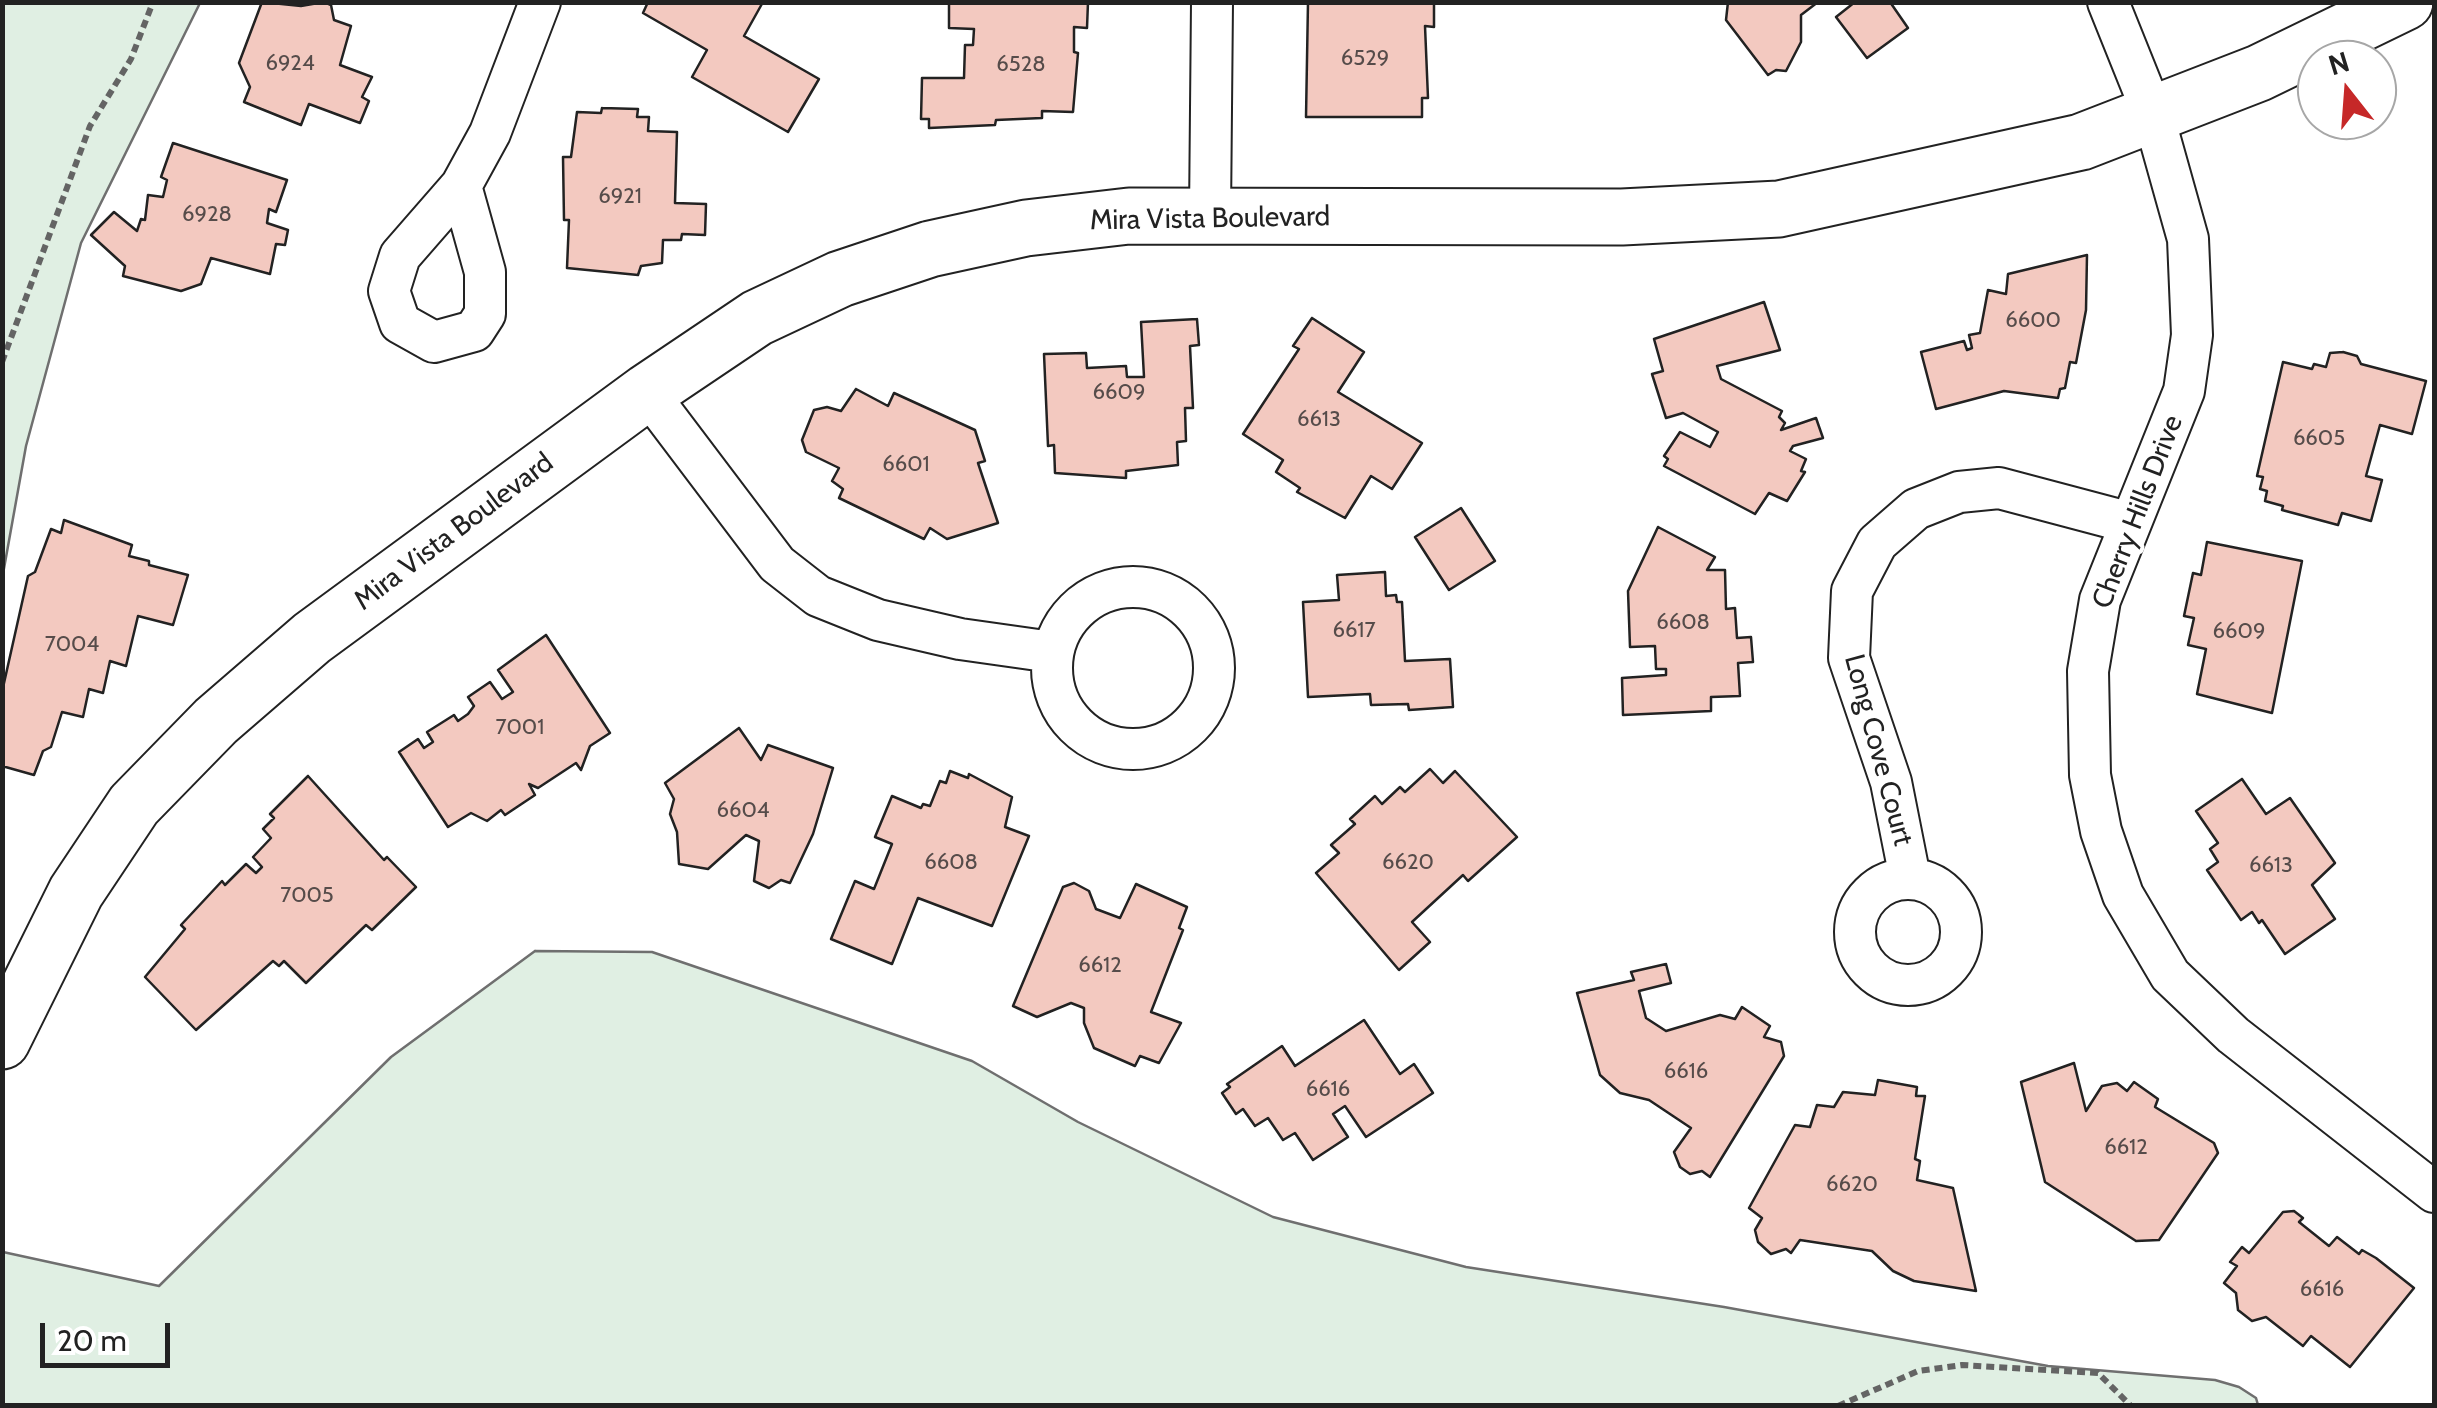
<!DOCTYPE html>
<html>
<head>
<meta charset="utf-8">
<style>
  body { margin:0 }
  #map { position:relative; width:2437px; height:1408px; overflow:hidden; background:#fff; font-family:Cabin,sans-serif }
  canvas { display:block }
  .frame { position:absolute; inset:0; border:5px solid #222; pointer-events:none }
  .north { position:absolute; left:2297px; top:40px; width:100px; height:100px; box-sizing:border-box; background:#fff; border:2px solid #a7a7a7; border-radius:50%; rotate:343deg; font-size:28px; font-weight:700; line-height:40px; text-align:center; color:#222 }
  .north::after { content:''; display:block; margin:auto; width:35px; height:45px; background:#c62828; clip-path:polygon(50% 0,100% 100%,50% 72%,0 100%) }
  .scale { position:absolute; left:40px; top:1323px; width:130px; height:45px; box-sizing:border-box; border:5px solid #222; border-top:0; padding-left:12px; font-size:30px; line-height:35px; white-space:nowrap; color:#222; -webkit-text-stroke:8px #fff; paint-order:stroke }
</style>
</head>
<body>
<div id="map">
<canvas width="2437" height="1408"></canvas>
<div class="frame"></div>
<div class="north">N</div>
<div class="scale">20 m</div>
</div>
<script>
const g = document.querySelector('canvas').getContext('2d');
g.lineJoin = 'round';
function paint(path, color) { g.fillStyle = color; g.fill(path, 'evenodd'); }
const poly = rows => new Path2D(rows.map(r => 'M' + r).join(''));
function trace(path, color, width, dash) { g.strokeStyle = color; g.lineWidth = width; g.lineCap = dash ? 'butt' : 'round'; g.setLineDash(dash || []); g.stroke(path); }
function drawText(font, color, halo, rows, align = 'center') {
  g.font = font + ' Cabin,sans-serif'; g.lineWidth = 8; g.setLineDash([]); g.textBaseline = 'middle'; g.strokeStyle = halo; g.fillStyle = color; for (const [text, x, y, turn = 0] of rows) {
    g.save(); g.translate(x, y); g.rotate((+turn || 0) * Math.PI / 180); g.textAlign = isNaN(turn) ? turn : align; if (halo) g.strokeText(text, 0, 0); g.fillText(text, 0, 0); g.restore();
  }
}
const green = poly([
  [3,2,200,3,81,243,26,446,3,574,3,2],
  [535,951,652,952,972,1061,1078,1122,1273,1217,1466,1267,1724,1307,2048,1366,2215,1380,2239,1387,2256,1398,2258,1405,3,1405,3,1252,159,1286,391,1057,535,951]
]);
const building = poly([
  [262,2,301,6,324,2,331,5,334,20,351,26,340,65,372,77,362,97,369,101,360,123,309,104,301,125,244,102,250,87,239,63,262,2],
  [648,2,763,2,744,36,819,79,788,132,692,77,707,50,643,13,648,2],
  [949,2,1088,2,1087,28,1074,27,1074,52,1078,53,1073,112,1042,111,1042,118,996,120,995,125,929,128,929,119,921,119,922,78,964,78,965,45,973,45,974,29,949,28,949,2],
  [1308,2,1434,2,1434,27,1425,26,1428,98,1422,98,1422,117,1306,117,1308,2],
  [1728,2,1818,2,1801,15,1801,42,1786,71,1776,70,1768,75,1726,20,1728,2],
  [1855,2,1890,2,1908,28,1867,58,1836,17,1855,2],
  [602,108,638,109,637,117,649,117,648,131,677,132,675,203,706,204,705,235,682,234,681,240,663,240,662,263,641,266,638,275,567,268,569,220,564,220,563,157,571,157,577,112,601,113,602,108],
  [173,143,287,180,276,212,269,209,267,223,288,230,285,245,276,244,270,274,211,258,201,284,181,291,123,276,125,266,91,235,114,212,137,231,141,219,145,220,148,195,163,197,167,180,161,177,173,143],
  [2087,255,2086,310,2076,363,2070,362,2065,388,2060,389,2058,398,2004,391,1936,409,1921,352,1964,341,1967,350,1972,348,1969,335,1980,333,1988,290,2006,294,2008,274,2087,255],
  [1764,302,1780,350,1717,366,1721,379,1782,411,1779,417,1785,423,1781,430,1816,418,1823,438,1793,446,1790,451,1806,459,1801,471,1805,472,1787,501,1769,493,1755,514,1664,466,1668,459,1664,456,1680,432,1710,447,1718,432,1683,413,1666,418,1652,374,1663,371,1654,339,1764,302],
  [1312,318,1364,352,1338,392,1422,443,1392,489,1371,476,1345,518,1297,492,1300,488,1276,472,1283,460,1243,434,1299,349,1293,346,1312,318],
  [1197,319,1199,345,1190,346,1193,408,1185,408,1186,441,1177,442,1178,465,1126,471,1126,478,1055,473,1054,445,1048,446,1044,354,1086,353,1087,368,1126,366,1127,377,1144,377,1141,322,1197,319],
  [2343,352,2357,356,2361,364,2426,381,2412,434,2380,425,2366,476,2382,480,2371,521,2342,513,2338,525,2282,510,2283,506,2265,501,2267,491,2260,489,2263,477,2257,476,2283,362,2312,369,2314,364,2326,367,2330,353,2343,352],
  [856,389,888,406,894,393,975,430,985,461,978,463,998,523,947,539,930,528,924,539,839,498,843,489,832,481,839,468,806,452,802,440,814,410,827,407,841,411,856,389],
  [1461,508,1495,561,1449,590,1415,537,1461,508],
  [64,520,132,545,129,556,149,561,149,565,188,575,173,625,138,616,126,666,110,661,103,693,89,689,83,717,62,712,51,747,43,751,34,775,2,766,2,692,28,576,35,572,51,529,61,533,64,520],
  [1658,527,1715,557,1707,570,1725,570,1726,609,1735,608,1737,638,1751,637,1753,662,1738,663,1740,696,1711,697,1711,711,1623,715,1622,678,1666,675,1666,669,1656,669,1655,646,1630,647,1628,591,1658,527],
  [2207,542,2302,561,2272,713,2197,694,2206,649,2188,645,2194,618,2184,616,2193,573,2201,575,2207,542],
  [1385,572,1386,596,1396,595,1397,602,1402,602,1405,661,1450,659,1453,707,1409,710,1408,704,1371,705,1370,694,1308,697,1303,602,1339,600,1337,575,1385,572],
  [546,635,610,733,590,746,581,770,576,763,538,788,529,784,535,795,505,815,501,810,487,821,471,813,448,827,399,752,418,739,424,748,433,742,427,732,454,715,458,721,468,714,474,706,468,697,490,682,502,699,513,692,498,670,546,635],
  [739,728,761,760,768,745,833,768,813,834,790,883,781,880,769,888,754,881,759,841,746,835,708,869,679,864,677,832,670,814,674,799,665,783,739,728],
  [1430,769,1443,783,1455,771,1517,837,1468,881,1463,875,1412,922,1430,942,1399,970,1316,873,1339,853,1331,845,1355,824,1350,819,1375,796,1382,804,1400,787,1405,792,1430,769],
  [950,771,968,778,969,774,1012,797,1005,827,1029,836,992,926,918,898,892,964,831,939,855,881,874,889,892,844,875,837,892,796,921,808,923,804,930,806,940,781,946,783,950,771],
  [308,776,384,860,387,857,416,887,372,930,366,925,306,983,284,961,279,966,273,961,196,1030,145,977,185,929,181,925,222,881,225,885,246,864,256,873,262,867,253,857,271,838,263,829,274,818,270,814,308,776],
  [2242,779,2266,814,2290,798,2335,863,2312,885,2335,919,2285,954,2262,920,2259,923,2252,912,2241,920,2207,870,2218,862,2210,849,2218,843,2196,811,2242,779],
  [1074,883,1089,891,1096,909,1120,918,1136,884,1187,907,1179,928,1183,930,1151,1012,1181,1023,1159,1063,1140,1056,1135,1066,1094,1048,1084,1023,1084,1008,1071,1003,1037,1017,1013,1006,1063,887,1074,883],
  [1666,964,1671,983,1639,991,1646,1018,1666,1031,1720,1015,1735,1019,1742,1007,1770,1026,1764,1037,1781,1042,1784,1056,1710,1177,1702,1171,1690,1174,1680,1167,1674,1152,1691,1128,1649,1100,1620,1093,1600,1075,1577,993,1634,980,1631,972,1666,964],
  [1364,1020,1400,1074,1414,1064,1433,1093,1366,1137,1345,1106,1333,1114,1348,1137,1313,1160,1295,1133,1283,1140,1268,1118,1255,1126,1243,1109,1236,1114,1222,1093,1230,1087,1227,1084,1282,1046,1295,1066,1364,1020],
  [2074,1063,2086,1111,2102,1086,2117,1083,2127,1091,2134,1082,2158,1099,2155,1107,2214,1143,2218,1153,2159,1240,2136,1241,2045,1182,2021,1082,2074,1063],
  [1878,1080,1917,1087,1916,1096,1925,1096,1915,1159,1920,1161,1917,1180,1953,1188,1976,1291,1914,1281,1893,1271,1872,1251,1800,1240,1791,1253,1786,1249,1771,1254,1758,1242,1755,1230,1762,1218,1749,1208,1795,1125,1810,1127,1817,1105,1834,1107,1843,1092,1875,1095,1878,1080],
  [2294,1211,2303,1218,2299,1222,2329,1246,2337,1237,2359,1254,2362,1250,2376,1258,2414,1288,2350,1367,2311,1336,2303,1346,2266,1317,2252,1321,2238,1310,2236,1293,2224,1283,2237,1266,2230,1262,2242,1247,2249,1253,2283,1212,2294,1211]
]);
const path = poly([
  [2,362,90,126,131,59,153,2],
  [1838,1406,1918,1371,1962,1365,2098,1373,2131,1406]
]);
const street = poly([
  [2108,2,2153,114,2188,239,2192,335,2184,391,2100,600,2088,671,2090,775,2101,831,2123,895,2170,975,2233,1035,2434,1192],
  [461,186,485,272,485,314,474,331,434,342,400,323,389,291,400,256,461,186],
  [461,186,490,133,540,2],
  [1210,215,1212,2],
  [647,392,777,564,818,596,878,620,960,639,1052,652],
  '1052 668a81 81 0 1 1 162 0a81 81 0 1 1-162 0Z',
  [1910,878,1891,782,1849,658,1852,591,1877,543,1916,509,1959,492,1999,488,2131,523],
  '1855 932a53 53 0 1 1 106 0a53 53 0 1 1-106 0Z'
]);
const secondary = poly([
  [2,1041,76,892,134,805,216,721,312,638,647,392,757,318,840,279,930,249,1026,228,1129,216,1622,217,1779,209,2081,142,2259,73,2405,2]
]);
const numberNames = [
  ["6529",1365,59],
  ["6924",290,64],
  ["6528",1021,65],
  ["6921",620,197],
  ["6928",207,215],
  ["6600",2033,321],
  ["6609",1119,393],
  ["6613",1319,420],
  ["6605",2319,439],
  ["6601",906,465],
  ["6608",1683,623],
  ["6617",1354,631],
  ["6609",2239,632],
  ["7004",72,645],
  ["7001",520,728],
  ["6604",743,811],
  ["6608",951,863],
  ["6620",1408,863],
  ["6613",2271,866],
  ["7005",307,896],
  ["6612",1100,966],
  ["6616",1686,1072],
  ["6616",1328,1090],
  ["6612",2126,1148],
  ["6620",1852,1185],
  ["6616",2322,1290]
];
const streetNames = [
  ["Mira Vista Boulevard",1210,219,-1],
  ["Cherry Hills Drive",2138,512,-69],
  ["Mira Vista Boulevard",454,532,-37],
  ["Long Cove Court",1878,750,75]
];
paint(green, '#e0efe3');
trace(green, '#6f6f6f', 2.5);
paint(building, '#f3c9c0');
trace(building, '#222', 2.5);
trace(street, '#222', 44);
trace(secondary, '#222', 59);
trace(path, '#646464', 6, [8, 5]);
trace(street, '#fff', 40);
trace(secondary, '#fff', 55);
drawText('22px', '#564c4a', null, numberNames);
drawText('28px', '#222', '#fff', streetNames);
</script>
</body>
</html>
